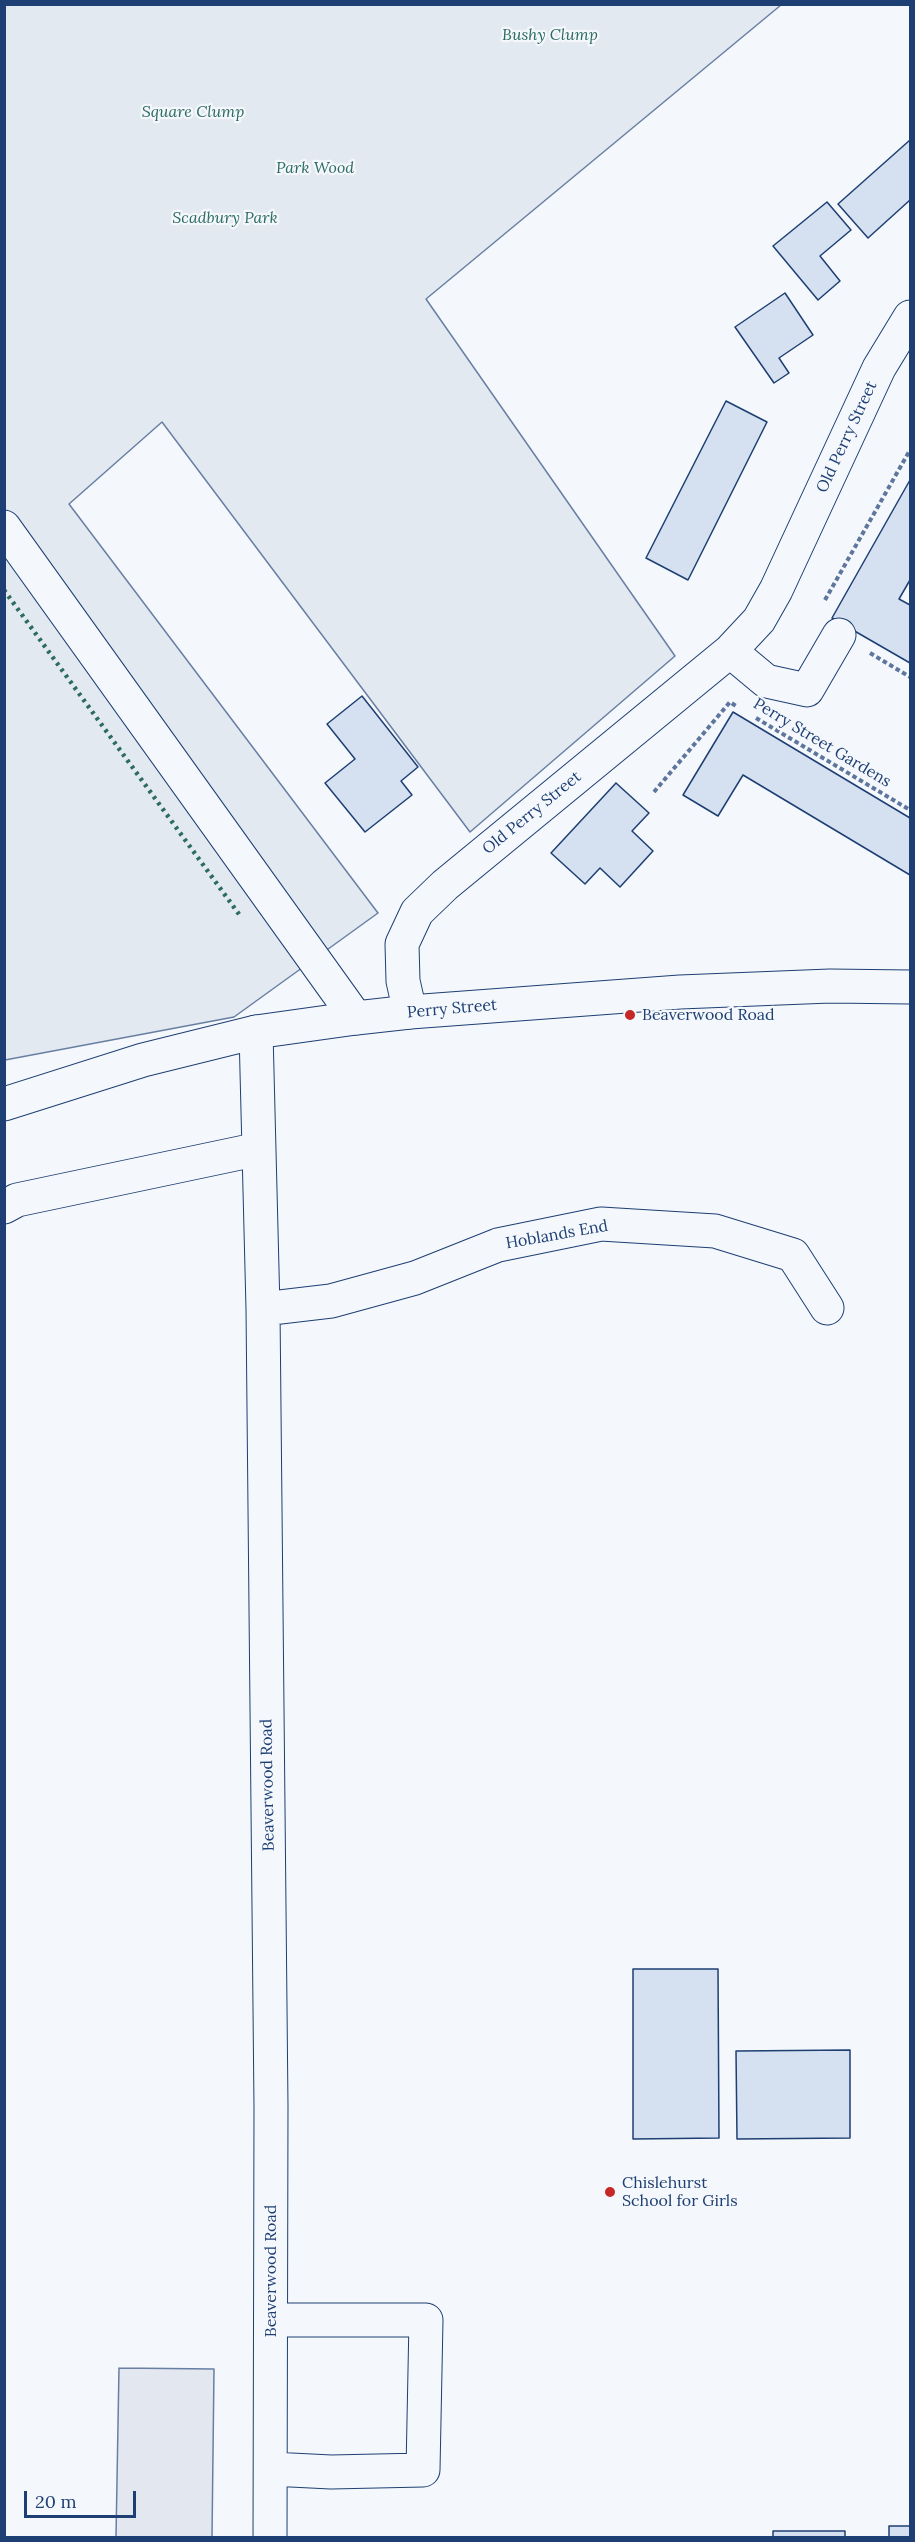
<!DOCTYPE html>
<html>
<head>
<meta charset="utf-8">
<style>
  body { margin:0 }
  #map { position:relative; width:915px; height:2542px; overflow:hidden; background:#f4f7fb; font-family:Lora,serif }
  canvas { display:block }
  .frame { position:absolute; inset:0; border:6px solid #1d3f73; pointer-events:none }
  .scale { position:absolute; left:24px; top:2491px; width:112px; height:27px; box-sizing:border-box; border:3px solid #1d3f73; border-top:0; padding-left:8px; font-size:18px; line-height:21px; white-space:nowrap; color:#1d3f73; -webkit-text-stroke:4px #f4f7fb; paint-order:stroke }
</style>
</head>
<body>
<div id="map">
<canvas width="915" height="2542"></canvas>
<div class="frame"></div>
<div class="scale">20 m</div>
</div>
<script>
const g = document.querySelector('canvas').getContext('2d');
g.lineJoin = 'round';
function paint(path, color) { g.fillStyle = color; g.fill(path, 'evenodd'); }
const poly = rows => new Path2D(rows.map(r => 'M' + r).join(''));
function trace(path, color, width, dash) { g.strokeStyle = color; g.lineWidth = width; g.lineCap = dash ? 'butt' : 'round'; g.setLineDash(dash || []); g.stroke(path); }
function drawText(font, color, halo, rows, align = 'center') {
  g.font = font + ' Lora,serif'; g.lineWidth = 4.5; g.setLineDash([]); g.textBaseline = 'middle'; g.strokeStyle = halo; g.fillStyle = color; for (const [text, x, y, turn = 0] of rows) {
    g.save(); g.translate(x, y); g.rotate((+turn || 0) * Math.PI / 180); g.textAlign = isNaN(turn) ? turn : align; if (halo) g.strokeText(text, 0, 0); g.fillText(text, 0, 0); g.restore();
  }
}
const green = poly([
  [5,5,781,5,426,299,675,656,470,832,162,422,69,504,378,913,234,1017,5,1060,5,5]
]);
const parking = poly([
  [119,2368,214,2369,212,2537,116,2537,119,2368]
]);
const building = poly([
  [910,140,910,200,868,238,838,204,910,140],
  [827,202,851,230,820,256,840,281,818,300,773,246,827,202],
  [785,293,813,335,779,358,789,373,774,383,735,327,785,293],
  [726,401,767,422,688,580,646,558,726,401],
  [910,480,910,580,899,599,910,605,910,663,832,618,910,480],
  [362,696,418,767,401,781,412,795,365,832,325,783,355,759,327,724,362,696],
  [733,712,910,818,910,875,743,775,718,816,683,795,733,712],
  [616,783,649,813,632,831,653,851,620,887,600,868,585,884,551,853,616,783],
  [633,1969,718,1969,719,2138,633,2139,633,1969],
  [850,2050,850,2138,737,2139,736,2051,850,2050],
  [889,2526,910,2526,910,2538,889,2538,889,2526],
  [773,2531,845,2531,845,2538,773,2538,773,2531]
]);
const path = poly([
  [825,600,910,450],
  [870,653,910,677],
  [756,718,910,810],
  [654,792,730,702,736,706]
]);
const minor = poly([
  [4,527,356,1018],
  [730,651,766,681,807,690,839,635],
  [410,1012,403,981,402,944,417,912,445,885,730,651,759,620,776,590,879,368,910,317],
  [256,1032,263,1309,271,2106,270,2538],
  [4,1207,17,1200,259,1149],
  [263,1309,331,1301,415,1278,498,1245,601,1224,715,1231,793,1255,827,1308],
  [271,2469,331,2472,423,2470,426,2320,271,2320]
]);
const major = poly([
  [4,1104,143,1060,256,1032,356,1018,410,1012,680,992,830,986,910,987]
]);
const hedge = poly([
  [4,590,241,917]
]);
const markers = [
  [630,1015,6,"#c62828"],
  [610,2192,6,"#c62828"]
];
const parkNames = [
  ["Bushy Clump",550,35],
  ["Square Clump",193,112],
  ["Park Wood",315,168],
  ["Scadbury Park",225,218]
];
const streetNames = [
  ["Old Perry Street",847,437,-65],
  ["Perry Street Gardens",822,743,31],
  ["Old Perry Street",532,813,-39],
  ["Perry Street",452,1009,-5],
  ["Hoblands End",557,1235,-10],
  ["Beaverwood Road",268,1785,-91],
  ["Beaverwood Road",271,2271,-90]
];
const poiNames = [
  ["Beaverwood Road",642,1015],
  ["Chislehurst",622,2183],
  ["School for Girls",622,2201]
];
paint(green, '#e3e9f0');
trace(green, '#687fa3', 1.5);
paint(parking, '#e3e8f0');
trace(parking, '#687fa3', 1.5);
paint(building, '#d5e0f0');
trace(building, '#1d3f73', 1.5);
trace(minor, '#1d3f73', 35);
trace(major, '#1d3f73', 35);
trace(path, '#5e769c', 4, [4.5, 3]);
trace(minor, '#f4f7fb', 33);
trace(major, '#f4f7fb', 33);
trace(hedge, '#2c6c60', 4.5, [3, 4.5]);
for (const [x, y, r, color] of markers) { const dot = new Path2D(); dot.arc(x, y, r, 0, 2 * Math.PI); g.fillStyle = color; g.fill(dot); trace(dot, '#f4f7fb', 2); }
drawText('italic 16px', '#2c6c60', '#f4f7fb', parkNames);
drawText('16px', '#1d3f73', '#f4f7fb', streetNames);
drawText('16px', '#1d3f73', '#f4f7fb', poiNames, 'left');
</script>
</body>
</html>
